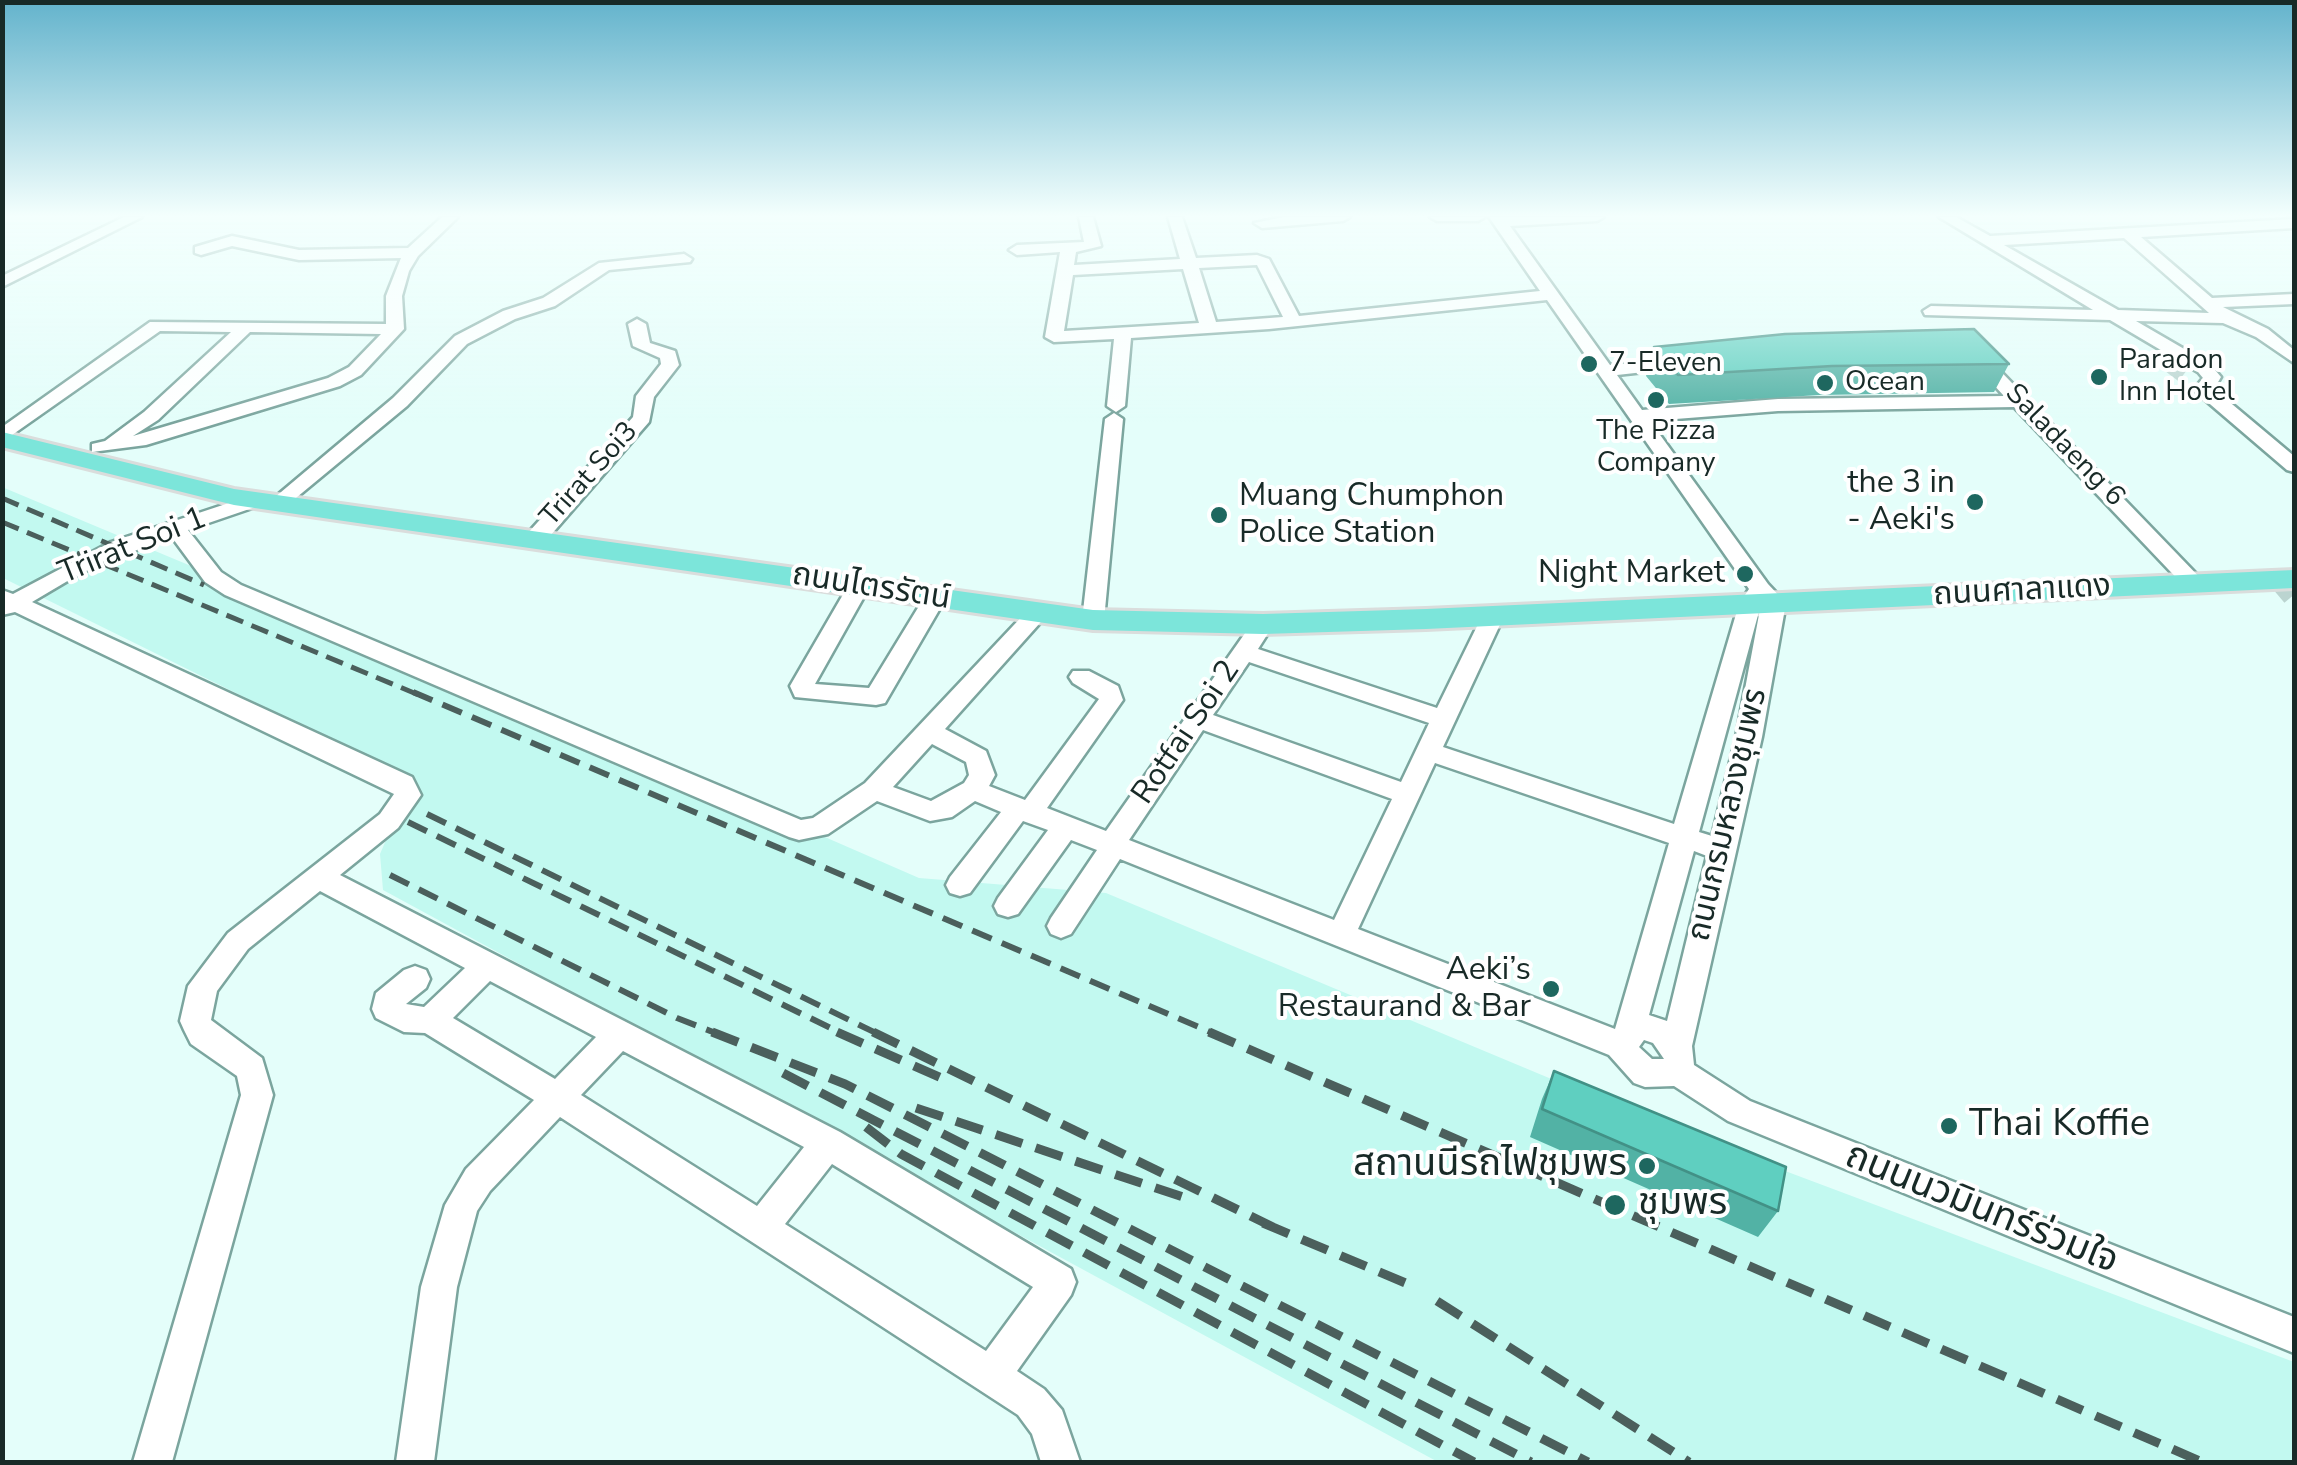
<!DOCTYPE html>
<html>
<head>
<meta charset="utf-8">
<style>
  body { margin:0 }
  #map { position:relative; width:2297px; height:1465px; overflow:hidden; background:#e4fefa; font-family:"Nunito Sans",sans-serif }
  canvas { display:block }
  .frame { position:absolute; inset:0; border:5px solid #182a27; pointer-events:none }
</style>
</head>
<body>
<div id="map">
<canvas width="2297" height="1465"></canvas>
<div class="frame"></div>
</div>
<script>
const g = document.querySelector('canvas').getContext('2d');
g.lineJoin = 'round';
function paint(path, color) { g.fillStyle = color; g.fill(path, 'evenodd'); }
const poly = rows => new Path2D(rows.map(r => 'M' + r).join(''));
function trace(path, color, width, dash) { g.strokeStyle = color; g.lineWidth = width; g.lineCap = dash ? 'butt' : 'round'; g.setLineDash(dash || []); g.stroke(path); }
function drawText(font, color, halo, rows, align = 'center') {
  g.font = font + ' "Nunito Sans","Noto Sans Thai",sans-serif'; g.lineWidth = 8; g.setLineDash([]); g.textBaseline = 'middle'; g.strokeStyle = halo; g.fillStyle = color; for (const [text, x, y, turn = 0] of rows) {
    g.save(); g.translate(x, y); g.rotate((+turn || 0) * Math.PI / 180); g.textAlign = isNaN(turn) ? turn : align; if (halo) g.strokeText(text, 0, 0); g.fillText(text, 0, 0); g.restore();
  }
}
const built = poly([
  [2,487,471,683,919,878,1106,893,1652,1121,2294,1362,2294,1462,1438,1462,383,890,380,854,412,780,3,578]
]);
const minorTunnelFar1 = poly([
  [2172,365,2184,374]
]);
const minorTunnel = poly([
  [2279,580,2294,598]
]);
const minor = poly([
  [124,217,142,217,2,287,2,276,124,217],
  [442,217,458,217,418,256,409,271,402,296,404,329,361,375,340,386,146,445,92,452,92,444,105,441,144,412,231,332,160,331,2,442,2,427,150,322,386,324,386,296,401,258,299,260,232,246,201,255,195,253,195,247,232,236,299,250,408,248,442,217],
  [250,332,381,334,349,367,328,378,133,436,158,420,250,332],
  [1079,217,1093,217,1101,246,1076,252,1074,265,1180,259,1168,217,1182,217,1196,258,1257,255,1269,259,1299,316,1540,291,1489,217,1604,217,1597,221,1510,226,1610,365,1686,359,1686,367,1680,368,1617,375,1642,410,1778,399,2004,396,1968,357,1971,353,1983,353,2206,584,2203,589,2187,589,2014,407,1778,411,1650,421,1768,584,1786,603,1762,737,1692,1046,1694,1065,1750,1101,2294,1317,2294,1353,1728,1121,1674,1086,1645,1087,1634,1083,1609,1055,1120,859,1071,934,1061,938,1051,934,1047,926,1051,918,1097,850,1071,840,1018,914,1008,917,998,914,994,906,998,898,1048,830,1023,821,970,893,960,896,950,893,946,885,950,877,1001,812,975,801,952,817,930,821,877,801,828,834,799,840,789,837,225,595,205,582,171,536,81,573,32,602,412,777,421,795,398,828,340,875,840,1132,1071,1269,1076,1282,1071,1295,1017,1371,1044,1389,1062,1410,1080,1462,1041,1462,1032,1434,1018,1415,560,1117,490,1191,477,1211,457,1287,434,1462,396,1462,421,1287,445,1205,466,1169,534,1100,425,1033,404,1032,376,1018,372,1009,376,993,404,970,415,966,426,970,430,979,426,988,406,1004,424,1007,465,968,320,891,248,949,217,991,211,1020,262,1058,273,1095,172,1462,133,1462,241,1095,237,1076,191,1044,184,1030,180,1021,188,986,228,933,380,814,394,794,15,612,2,615,2,590,13,594,111,542,250,496,264,496,264,504,188,530,221,572,241,585,801,820,813,818,865,783,1029,609,1037,607,1048,614,945,729,986,751,995,775,989,786,1025,800,1099,699,1073,683,1069,677,1073,671,1089,671,1118,686,1123,700,1047,808,1106,831,1255,619,1263,617,1274,624,1258,649,1437,708,1482,616,1493,609,1504,616,1443,747,1674,824,1739,604,1749,589,1547,300,1269,329,1131,338,1125,406,1116,412,1107,406,1114,339,1054,342,1045,337,1060,252,1017,255,1009,250,1017,245,1084,242,1079,217],
  [1257,265,1283,317,1216,322,1199,268,1257,265],
  [1183,269,1199,323,1064,331,1073,275,1183,269],
  [1761,604,1736,737,1712,836,1699,832,1761,604],
  [1249,662,1429,723,1401,782,1213,715,1249,662],
  [1203,730,1392,799,1334,920,1129,840,1203,730],
  [932,744,966,762,969,775,964,783,931,801,893,787,932,744],
  [1435,763,1669,843,1615,1029,1358,929,1435,763],
  [1694,851,1707,856,1667,1021,1649,1015,1694,851],
  [490,981,596,1037,555,1079,453,1018,490,981],
  [1644,1040,1653,1043,1664,1059,1652,1059,1639,1047,1644,1040],
  [623,1051,804,1147,757,1206,581,1095,623,1051],
  [832,1164,1033,1287,986,1351,785,1224,832,1164],
  [1284,217,1350,217,1343,221,1262,228,1254,223,1284,217],
  [1430,217,1485,217,1478,221,1437,221,1430,217],
  [1939,217,1956,217,1990,236,2294,219,2294,228,2141,237,2212,298,2294,294,2294,304,2223,307,2268,329,2294,350,2294,363,2256,337,2223,323,2136,321,2210,364,2221,377,2214,389,2294,456,2294,472,2287,470,2197,393,2194,389,2203,378,2198,372,2110,320,1925,315,1923,311,1931,306,2093,310,1939,217],
  [2124,238,2209,313,2118,310,2004,245,2124,238],
  [684,254,692,259,690,262,609,270,555,306,515,319,467,344,407,406,285,507,278,509,268,503,393,398,455,336,503,311,543,298,599,263,684,254],
  [637,319,646,324,650,343,675,351,679,365,654,397,649,422,543,544,527,544,524,539,527,534,633,417,636,396,661,364,660,358,633,346,628,324,637,319],
  [1114,413,1123,419,1104,620,1093,627,1082,620,1105,419,1114,413],
  [859,579,870,586,815,684,869,688,927,593,943,593,946,598,885,703,876,705,795,697,790,686,848,586,859,579]
]);
const major = poly([
  [2,432,234,489,1093,610,1263,614,1426,609,2294,570,2294,588,1426,629,1263,634,1093,630,234,505,2,447,2,432]
]);
const railFar2 = poly([
  [2,498,204,585],
  [2,522,419,695]
]);
const railFar1 = poly([
  [413,692,1215,1034],
  [427,814,878,1034],
  [408,822,843,1034],
  [390,875,677,1018,718,1034]
]);
const rail = poly([
  [712,1032,845,1084,1588,1462],
  [837,1032,944,1079],
  [873,1032,1273,1227],
  [1209,1032,2202,1462],
  [783,1073,1531,1462],
  [916,1108,1192,1200],
  [866,1127,901,1154,1474,1462],
  [1263,1223,1415,1287],
  [1437,1301,1689,1462]
]);
const wall = poly([
  [1654,347,2009,364,1994,392,1820,395,1669,404,1646,376],
  [1554,1071,1778,1211,1758,1237,1530,1137,1542,1099]
]);
const building = poly([
  [1974,329,2009,364,1832,366,1678,375,1654,347,1785,334,1974,329],
  [1554,1071,1786,1167,1778,1211,1542,1109,1554,1071]
]);
const markers = [
  [1589,364,10,"#1e675f"],
  [2099,377,10,"#1e675f"],
  [1825,383,10,"#1e675f"],
  [1656,400,10,"#1e675f"],
  [1975,502,10,"#1e675f"],
  [1219,515,10,"#1e675f"],
  [1745,574,10,"#1e675f"],
  [1551,989,10,"#1e675f"],
  [1949,1126,10,"#1e675f"],
  [1647,1166,10,"#1e675f"],
  [1615,1205,12,"#1e675f"]
];
const farPoinames = [
  ["Paradon",2119,361],
  ["Inn Hotel",2119,393],
  ["7-Eleven",1609,364],
  ["Ocean",1845,383],
  ["The Pizza",1656,432,"center"],
  ["Company",1656,464,"center"]
];
const farStreetnames = [
  ["Saladaeng 6",2064,446,46],
  ["Trirat Soi3",590,475,-48]
];
const poiNames = [
  ["the 3 in",1955,484],
  ["- Aeki's",1955,521],
  ["Muang Chumphon",1239,497,"left"],
  ["Police Station",1239,534,"left"],
  ["Night Market",1725,574],
  ["Aeki’s",1531,971],
  ["Restaurand & Bar",1531,1008]
];
const streetNames = [
  ["Trirat Soi 1",133,547,-22],
  ["ถนนไตรรัตน์",871,588,9],
  ["ถนนศาลาแดง",2022,592,-3],
  ["Rotfai Soi 2",1187,733,-56],
  ["ถนนกรมหลวงชุมพร",1729,815,-77]
];
const nearPoinames = [
  ["Thai Koffie",1969,1126],
  ["สถานนีรถไฟชุมพร",1627,1166,"right"],
  ["ชุมพร",1638,1205]
];
const nearStreetnames = [
  ["ถนนนวมินทร์ร่วมใจ",1981,1210,22]
];
paint(built, '#c2f9f0');
trace(minorTunnelFar1, '#bbd4d0', 18, [18, 9]);
trace(minorTunnel, '#bbd4d0', 21, [21, 11]);
trace(minor, '#7ba59e', 5);
trace(major, '#dadddc', 6);
paint(minor, '#fff');
paint(major, '#7ce5da');
trace(railFar2, '#4b5f5c', 5, [18, 9]);
trace(railFar1, '#4b5f5c', 6, [21, 11]);
trace(rail, '#4b5f5c', 9, [28, 14]);
paint(wall, '#52b2a5');
paint(building, '#5fcfc0');
trace(building, '#429186', 2.5);
const sky = g.createLinearGradient(0, 0, 0, 422);
sky.addColorStop(0, '#63b3cc');
sky.addColorStop(0.51, '#f3fffd');
sky.addColorStop(1, '#f3fffd00');
g.fillStyle = sky;
g.fillRect(0, 0, 2297, 422);
for (const [x, y, r, color] of markers) { const dot = new Path2D(); dot.arc(x, y, r, 0, 2 * Math.PI); g.fillStyle = color; g.fill(dot); trace(dot, '#fff', 4); }
drawText('28px', '#182a27', '#fff', farPoinames, 'left');
drawText('28px', '#182a27', '#fff', farStreetnames);
drawText('32px', '#182a27', '#fff', poiNames, 'right');
drawText('32px', '#182a27', '#fff', streetNames);
drawText('38px', '#182a27', '#fff', nearPoinames, 'left');
drawText('38px', '#182a27', '#fff', nearStreetnames);
</script>
</body>
</html>
